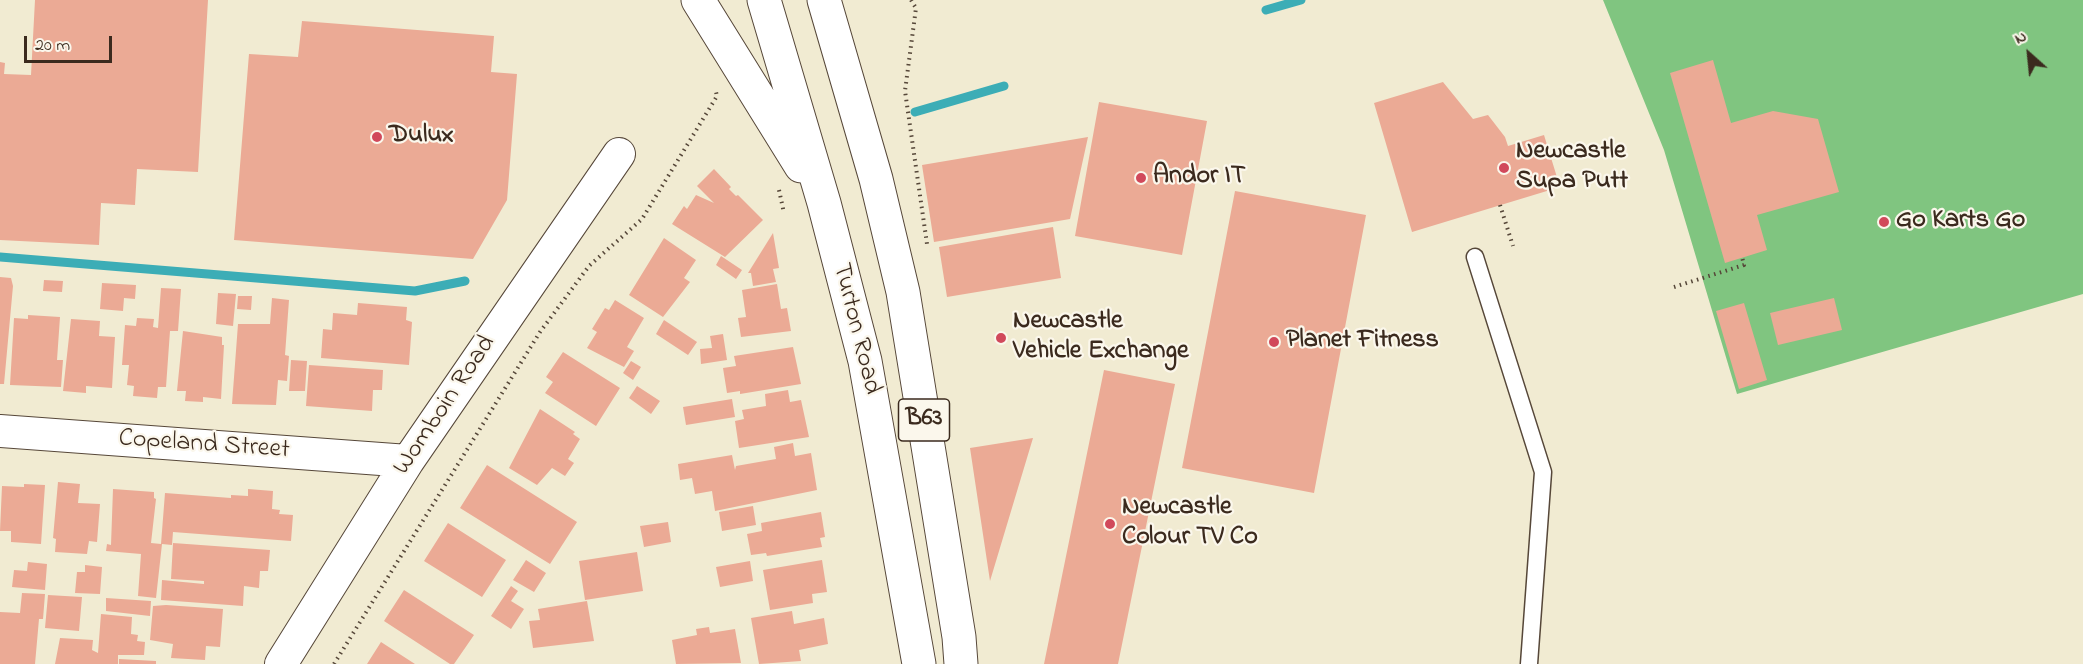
<!DOCTYPE html>
<html>
<head>
<meta charset="utf-8">
<style>
  body { margin:0 }
  #map { position:relative; width:2083px; height:664px; overflow:hidden; background:#f1ebd2; font-family:"Indie Flower",sans-serif }
  canvas { display:block }
  .north { position:absolute; left:1999px; top:24px; width:60px; height:60px; -webkit-text-stroke:4px #fbf7ec; paint-order:stroke; rotate:333deg; font-size:16px; font-weight:700; line-height:24px; text-align:center; color:#3b2a1e }
  .north::after { content:''; display:block; margin:auto; width:21px; height:27px; background:#3b2a1e; clip-path:polygon(50% 0,100% 100%,50% 72%,0 100%) }
  .scale { position:absolute; left:24px; top:36px; width:88px; height:27px; box-sizing:border-box; border:3px solid #3b2a1e; border-top:0; padding-left:8px; font-size:18px; line-height:21px; white-space:nowrap; color:#3b2a1e; -webkit-text-stroke:4px #fbf7ec; paint-order:stroke }
</style>
</head>
<body>
<div id="map">
<canvas width="2083" height="664"></canvas>
<div class="north">N</div>
<div class="scale">20 m</div>
</div>
<script>
const g = document.querySelector('canvas').getContext('2d');
g.lineJoin = 'round';
function paint(path, color) { g.fillStyle = color; g.fill(path, 'evenodd'); }
const poly = rows => new Path2D(rows.map(r => 'M' + r).join(''));
function trace(path, color, width, dash) { g.strokeStyle = color; g.lineWidth = width; g.lineCap = dash ? 'butt' : 'round'; g.setLineDash(dash || []); g.stroke(path); }
function drawText(font, color, halo, rows, align = 'center') {
  g.font = font + ' "Indie Flower",sans-serif'; g.lineWidth = 4.5; g.setLineDash([]); g.textBaseline = 'middle'; g.strokeStyle = halo; g.fillStyle = color; for (const [text, x, y, turn = 0] of rows) {
    g.save(); g.translate(x, y); g.rotate((+turn || 0) * Math.PI / 180); g.textAlign = isNaN(turn) ? turn : align; if (halo) g.strokeText(text, 0, 0); g.fillText(text, 0, 0); g.restore();
  }
}
const green = poly([
  [1603,0,2083,0,2083,294,1737,394,1664,150]
]);
const stream = poly([
  [1266,10,1301,0],
  [915,112,1004,86],
  [0,257,415,291,465,281]
]);
const building = poly([
  [35,0,208,0,198,172,137,169,135,205,101,203,99,245,0,240,0,62,5,63,4,74,31,75],
  [302,21,494,36,491,72,517,74,507,200,473,259,234,240,249,54,298,57],
  [1713,60,1731,123,1773,111,1818,119,1839,192,1757,215,1767,250,1725,263,1670,73],
  [1443,82,1473,119,1488,115,1505,137,1508,146,1544,135,1560,187,1412,232,1374,103],
  [1099,102,1207,121,1182,255,1075,236],
  [1088,137,1070,219,934,242,922,165],
  [714,169,731,187,729,189,736,196,738,195,763,220,725,257,672,224,684,206,687,209,696,195,714,203,697,186],
  [1235,191,1366,215,1314,493,1182,468],
  [1053,227,1061,278,947,297,939,247],
  [773,233,779,268,773,269,776,282,753,286,751,273,748,273],
  [664,238,696,260,684,278,690,282,663,317,629,295],
  [721,256,742,270,736,279,716,265],
  [0,277,11,278,13,286,4,384,0,384],
  [44,280,63,281,62,292,43,291],
  [102,283,136,285,135,299,124,298,123,311,100,309],
  [777,284,781,309,787,308,791,331,741,337,738,318,746,317,742,290],
  [161,288,181,289,178,331,170,331,166,387,158,387,157,398,133,396,134,386,127,385,129,365,122,365,125,325,136,326,137,318,154,319,153,327,158,328],
  [218,293,236,294,233,326,216,324],
  [238,296,252,296,251,310,237,309],
  [272,298,289,300,285,355,289,356,287,381,278,380,276,405,232,404,238,324,270,324],
  [1834,298,1842,330,1778,345,1770,313],
  [615,300,644,318,627,347,634,351,624,367,587,348,597,332,592,329,605,308,609,310],
  [358,303,407,307,406,320,412,322,409,365,321,358,323,329,332,330,333,313,357,315],
  [1744,303,1767,380,1739,389,1716,311],
  [28,315,60,317,57,360,63,360,61,387,10,385,14,318,28,319],
  [71,319,100,321,99,336,115,337,112,388,86,386,86,393,63,391],
  [664,320,697,342,688,355,656,334],
  [183,331,222,337,222,345,224,345,221,399,203,397,203,402,185,401,186,391,177,391],
  [723,334,727,360,701,364,700,349,712,348,710,336],
  [793,347,801,384,740,394,740,391,727,393,723,368,736,366,734,356],
  [563,352,620,388,596,426,545,393,553,382,546,377],
  [291,360,307,361,305,391,289,391],
  [631,361,641,367,633,380,623,373],
  [309,365,383,370,382,390,373,390,372,411,306,406],
  [1104,370,1175,384,1118,664,1044,664],
  [637,386,660,401,651,414,629,398],
  [788,390,790,402,801,400,809,437,739,448,735,421,744,419,742,410,766,406,765,394],
  [732,399,735,417,686,425,683,407],
  [540,409,575,432,573,434,580,439,568,459,574,463,565,476,552,468,537,485,509,468],
  [1033,438,990,581,970,448],
  [793,443,795,456,811,453,817,490,715,511,712,491,695,494,692,478,680,480,678,464,732,455,735,470,736,466,776,459,774,447],
  [487,465,577,522,550,564,460,508],
  [58,482,80,484,78,503,100,504,97,542,89,541,87,554,55,552,56,539,53,538],
  [24,484,45,485,41,544,11,542,11,531,0,531,2,486,24,487],
  [113,489,154,492,154,498,156,499,151,543,161,544,165,493,231,498,231,495,248,496,248,489,273,491,272,509,280,510,279,514,293,515,291,541,173,532,172,545,162,544,156,598,138,596,141,554,106,551,107,544,111,545],
  [753,506,756,525,722,531,719,512],
  [821,512,825,537,820,538,822,547,767,556,766,553,751,555,747,534,762,531,761,523],
  [668,522,671,542,644,547,640,526],
  [448,523,506,560,482,597,424,561],
  [173,543,270,550,268,571,260,571,259,588,244,586,243,606,161,600,162,580,204,584,204,581,171,579],
  [637,552,643,591,585,600,579,561],
  [526,560,546,573,534,592,513,580],
  [822,560,827,592,812,594,813,603,770,610,763,570],
  [750,561,753,581,720,587,716,567],
  [28,562,47,564,45,590,12,587,14,570,27,571],
  [85,565,102,567,100,594,75,593,77,572,85,572],
  [511,586,518,591,511,601,524,609,511,629,491,616],
  [404,590,474,635,454,664,450,664,384,621],
  [22,593,45,594,43,619,39,619,35,664,0,664,0,612,20,613],
  [48,595,82,597,79,631,45,628],
  [106,598,151,601,150,616,106,611],
  [587,601,594,641,533,648,529,621,540,620,538,609],
  [166,605,223,609,220,647,206,646,205,660,171,658,173,644,150,640,153,606],
  [792,611,794,624,824,618,828,644,799,650,801,661,759,664,751,618],
  [101,614,132,617,131,634,138,635,137,641,145,642,144,655,118,655,118,664,55,664,60,638,93,640,92,650,98,653],
  [709,627,710,633,735,629,741,663,676,664,672,640,697,635,696,629],
  [381,642,415,664,367,664],
  [119,659,156,661,156,664,119,664]
]);
const path = poly([
  [911,0,916,8,905,91,927,244],
  [779,190,784,213],
  [1500,205,1513,246],
  [1674,287,1744,265,1742,257],
  [334,664,540,332,589,266,642,219,717,96,716,92]
]);
const service = poly([
  [1475,257,1543,472,1529,664]
]);
const minor = poly([
  [0,431,408,461],
  [281,664,408,461,619,154]
]);
const primary = poly([
  [698,0,801,166],
  [764,0,824,203,865,361,919,664],
  [824,0,876,179,903,292,959,637,961,664]
]);
const markers = [
  [377,137,6,"#d1495b"],
  [1504,168,6,"#d1495b"],
  [1141,178,6,"#d1495b"],
  [1884,222,6,"#d1495b"],
  [1001,338,6,"#d1495b"],
  [1274,342,6,"#d1495b"],
  [1110,524,6,"#d1495b"]
];
const shields = [
  [924,420,51]
];
const shieldNames = [
  ["B63",924,420]
];
const poiNames = [
  ["Dulux",389,137],
  ["Newcastle",1516,153],
  ["Supa Putt",1516,183],
  ["Andor IT",1153,178],
  ["Go Karts Go",1896,222],
  ["Newcastle",1013,323],
  ["Vehicle Exchange",1013,353],
  ["Planet Fitness",1286,342],
  ["Newcastle",1122,509],
  ["Colour TV Co",1122,539]
];
const streetNames = [
  ["Turton Road",855,329,76],
  ["Womboin Road",446,406,-56],
  ["Copeland Street",204,446,4]
];
paint(green, '#80c580');
trace(stream, '#3cadb6', 9);
paint(building, '#ebaa95');
trace(service, '#564739', 19);
trace(minor, '#564739', 34);
trace(primary, '#564739', 35);
trace(path, '#564739', 4, [1.5, 4.5]);
trace(service, '#fff', 16);
trace(minor, '#fff', 32);
trace(primary, '#fff', 33);
for (const [x, y, r, color] of markers) { const dot = new Path2D(); dot.arc(x, y, r, 0, 2 * Math.PI); g.fillStyle = color; g.fill(dot); trace(dot, '#fbf7ec', 2); }
for (const [x, y, w] of shields) { const box = new Path2D(); box.roundRect(x - w / 2, y - 21, w, 42, 4.5); g.fillStyle = '#fbf7ec'; g.fill(box); trace(box, '#3b2a1e', 1.5); }
drawText('bold 24px', '#3b2a1e', null, shieldNames);
drawText('bold 26px', '#3b2a1e', '#fbf7ec', poiNames, 'left');
drawText('26px', '#3b2a1e', '#fbf7ec', streetNames);
</script>
</body>
</html>
